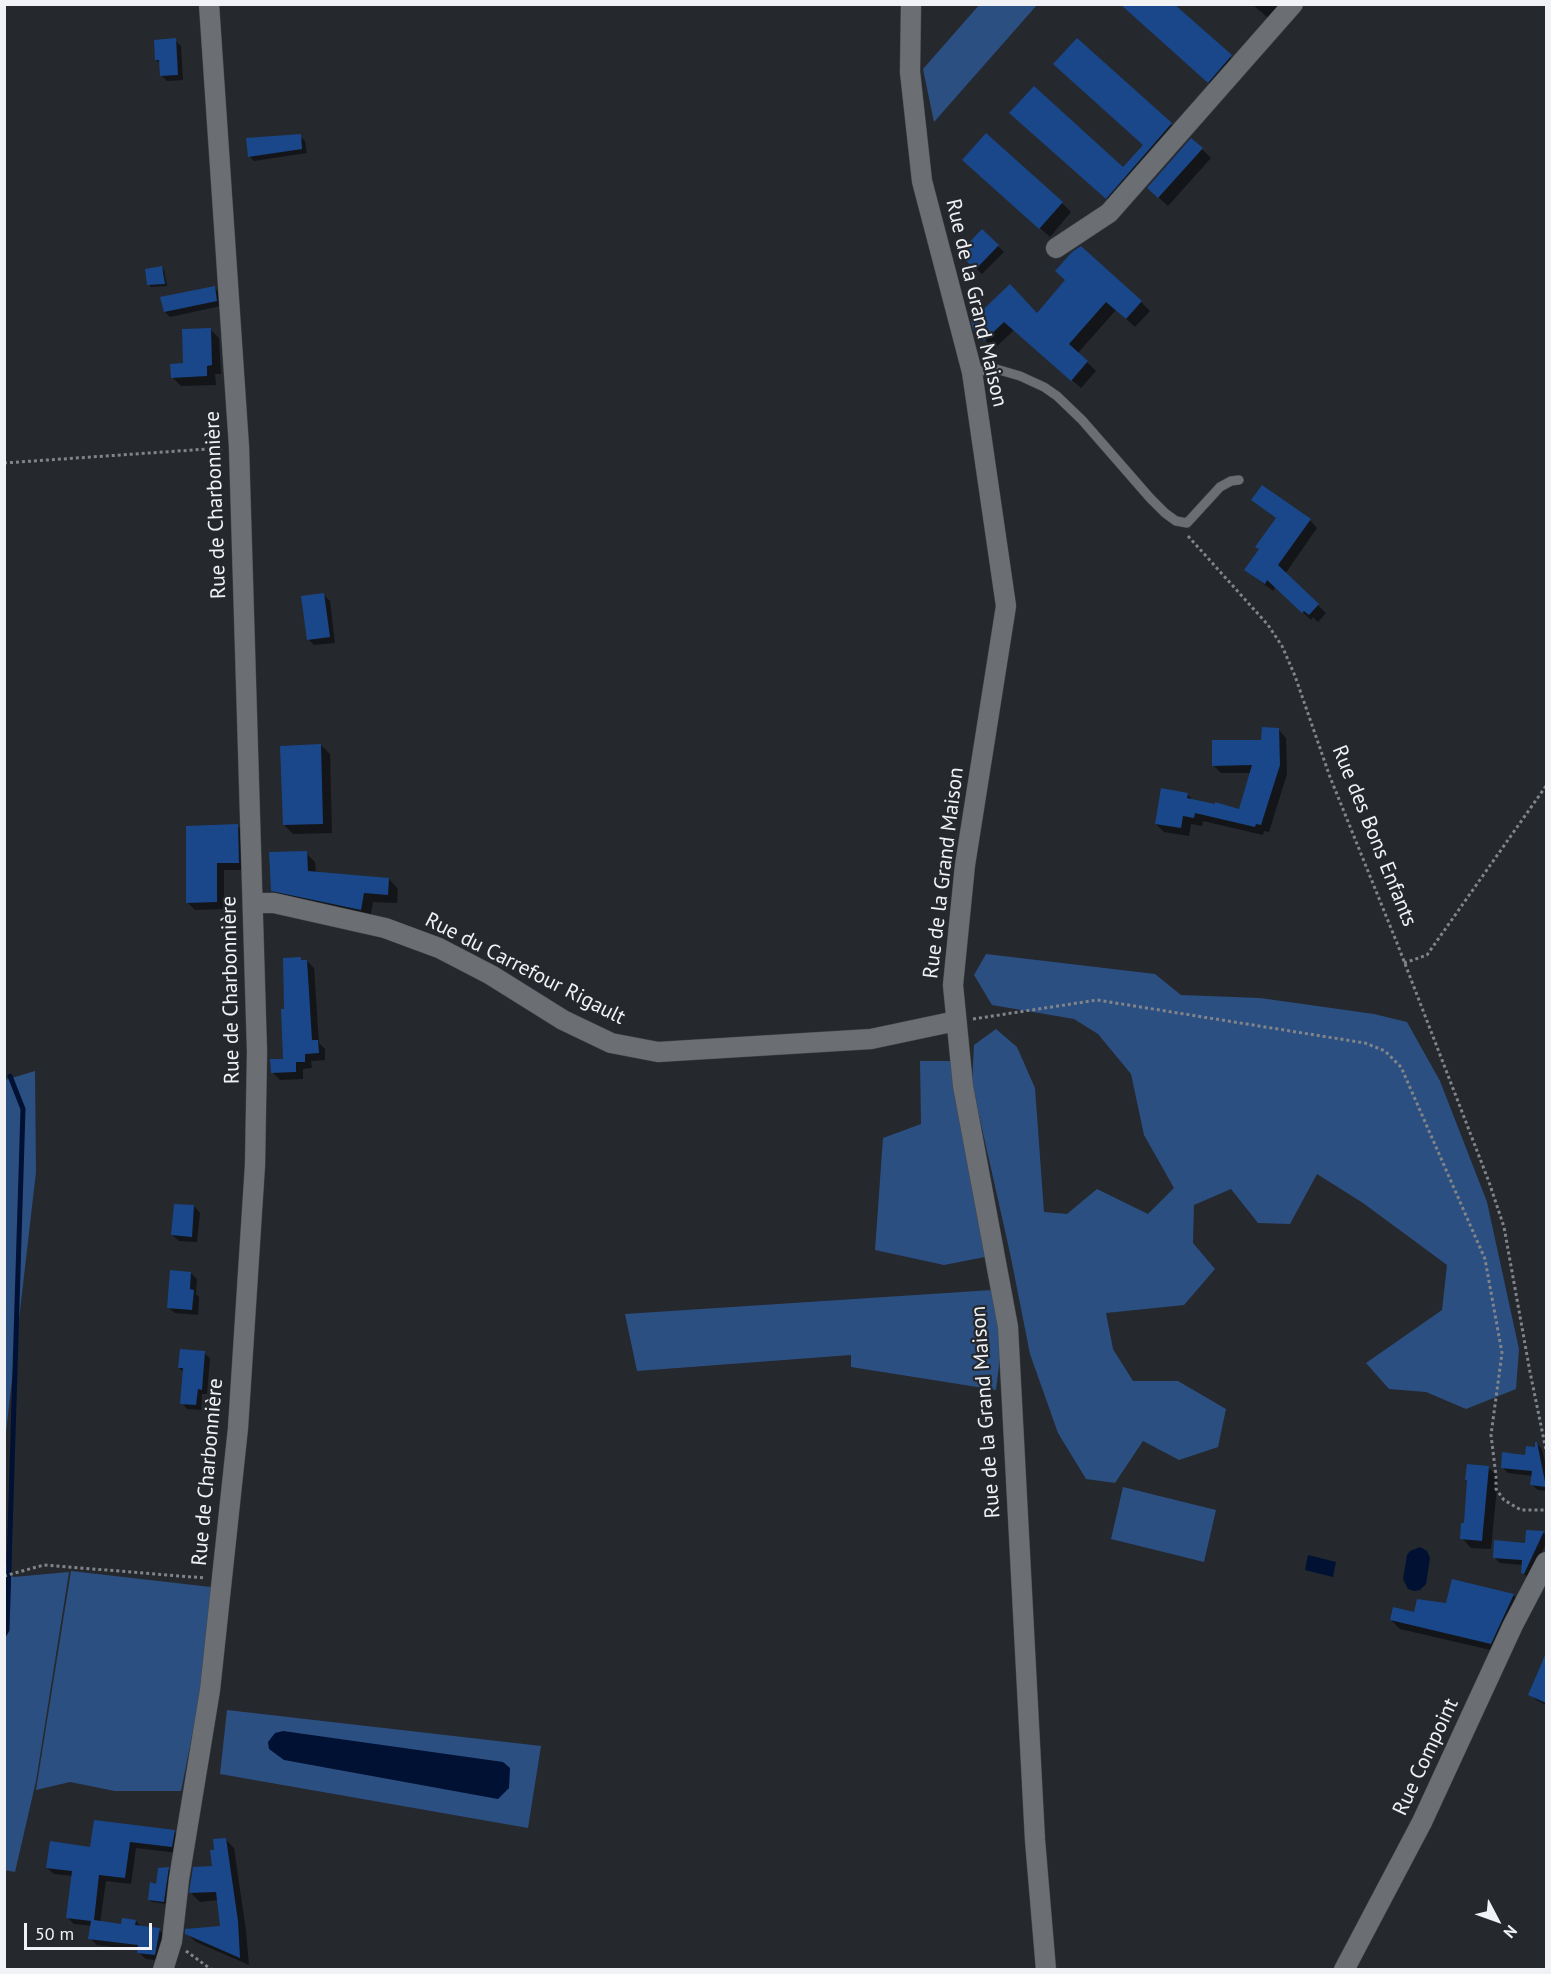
<!DOCTYPE html>
<html>
<head>
<meta charset="utf-8">
<style>
  body { margin:0 }
  #map { position:relative; width:1551px; height:1974px; overflow:hidden; background:#25282d; font-family:"PT Sans",sans-serif }
  canvas { display:block }
  .frame { position:absolute; inset:0; border:6px solid #f0f2f5; pointer-events:none }
  .north { position:absolute; left:1467px; top:1890px; width:60px; height:60px; -webkit-text-stroke:4px #25282d; paint-order:stroke; rotate:131deg; font-size:16px; font-weight:700; line-height:24px; text-align:center; color:#f0f2f5 }
  .north::after { content:''; display:block; margin:auto; width:21px; height:27px; background:#f0f2f5; clip-path:polygon(50% 0,100% 100%,50% 72%,0 100%) }
  .scale { position:absolute; left:24px; top:1923px; width:128px; height:27px; box-sizing:border-box; border:3px solid #f0f2f5; border-top:0; padding-left:8px; font-size:18px; line-height:21px; white-space:nowrap; color:#f0f2f5; -webkit-text-stroke:4px #25282d; paint-order:stroke }
</style>
</head>
<body>
<div id="map">
<canvas width="1551" height="1974"></canvas>
<div class="frame"></div>
<div class="north">N</div>
<div class="scale">50 m</div>
</div>
<script>
const g = document.querySelector('canvas').getContext('2d');
g.lineJoin = 'round';
function paint(path, color) { g.fillStyle = color; g.fill(path, 'evenodd'); }
const poly = rows => new Path2D(rows.map(r => 'M' + r).join(''));
function trace(path, color, width, dash) { g.strokeStyle = color; g.lineWidth = width; g.lineCap = dash ? 'butt' : 'round'; g.setLineDash(dash || []); g.stroke(path); }
function drawText(font, color, halo, rows, align = 'center') {
  g.font = font + ' "PT Sans",sans-serif'; g.lineWidth = 4.5; g.setLineDash([]); g.textBaseline = 'middle'; g.strokeStyle = halo; g.fillStyle = color; for (const [text, x, y, turn = 0] of rows) {
    g.save(); g.translate(x, y); g.rotate((+turn || 0) * Math.PI / 180); g.textAlign = isNaN(turn) ? turn : align; if (halo) g.strokeText(text, 0, 0); g.fillText(text, 0, 0); g.restore();
  }
}
const green = poly([
  [980,4,1037,5,934,122,923,69],
  [986,954,1155,974,1181,995,1260,998,1374,1014,1407,1022,1440,1081,1487,1202,1519,1349,1516,1389,1466,1409,1426,1392,1389,1389,1366,1363,1442,1310,1447,1265,1363,1203,1317,1174,1290,1224,1258,1223,1231,1189,1194,1205,1193,1243,1215,1269,1184,1305,1106,1313,1113,1349,1133,1381,1178,1381,1226,1409,1218,1447,1179,1460,1143,1441,1115,1483,1086,1479,1058,1433,1030,1354,1010,1253,972,1084,974,1045,996,1029,1017,1047,1035,1088,1044,1212,1067,1214,1097,1189,1148,1214,1174,1188,1144,1135,1131,1074,1098,1034,1074,1019,992,1005,974,975],
  [920,1061,952,1061,985,1257,944,1265,875,1250,883,1138,921,1124],
  [35,1071,36,1172,5,1441,5,1080],
  [992,1290,1002,1341,996,1390,851,1367,851,1355,637,1371,625,1314],
  [1123,1487,1216,1510,1204,1562,1111,1539],
  [4,1560,13,1577,69,1572,36,1781,15,1872,4,1870],
  [71,1571,211,1587,200,1696,181,1791,115,1791,70,1782,36,1790],
  [227,1710,541,1746,528,1828,220,1774]
]);
const water = poly([
  [1420,1547,1427,1551,1430,1558,1426,1584,1420,1590,1414,1591,1408,1589,1403,1579,1407,1555,1410,1551],
  [1308,1555,1336,1562,1333,1577,1305,1570],
  [283,1731,503,1762,510,1768,509,1788,498,1799,284,1760,269,1749,268,1742,275,1733]
]);
const shadow = poly([
  [1121,4,1172,4,1240,66,1218,91],
  [1252,4,1295,4,1276,25],
  [175,40,181,46,183,80,167,81,161,75,161,64,156,60],
  [1077,40,1181,133,1116,207,1021,123,1123,169,1144,145],
  [300,136,305,141,307,153,254,161,249,156],
  [1202,149,1211,158,1168,206,1158,197],
  [974,170,1062,203,1071,212,1050,237],
  [982,231,1004,252,982,274,961,253],
  [161,268,164,270,167,286,151,287,148,284],
  [1066,281,1141,302,1150,311,1135,327,1116,310,1078,353,1096,371,1081,388,1014,330,994,349,975,329,973,322,1037,315],
  [214,287,219,292,221,306,170,317,165,312],
  [210,329,219,338,221,374,215,374,216,385,181,386,172,377,185,364],
  [1253,500,1310,520,1317,528,1285,574,1326,613,1318,622,1313,617,1311,620,1276,587,1273,591,1246,570,1260,549,1277,519],
  [324,595,330,601,335,643,314,645,308,639],
  [1278,729,1286,738,1287,774,1269,832,1264,831,1263,835,1203,821,1202,826,1191,824,1189,836,1164,832,1156,824,1187,794,1194,801,1240,811,1252,773,1221,773,1213,765,1263,741],
  [321,745,330,754,332,833,293,834,284,825],
  [238,826,245,834,246,870,224,870,224,909,195,910,187,902],
  [306,853,315,862,316,873,389,879,398,889,397,903,373,902,370,919,282,900,272,890],
  [300,959,303,961,307,961,314,968,319,1043,325,1049,325,1060,311,1061,312,1068,303,1069,303,1079,280,1080,272,1072,284,1060,286,1011],
  [194,1206,200,1213,197,1242,179,1241,172,1235],
  [191,1273,197,1279,196,1294,199,1297,198,1315,175,1313,168,1307],
  [204,1353,210,1358,207,1394,202,1394,201,1410,187,1409,182,1403,185,1373,179,1368],
  [1537,1444,1542,1449,1546,1467,1546,1491,1538,1490,1532,1485,1533,1476,1508,1473,1502,1467,1526,1456,1536,1449],
  [1489,1468,1498,1477,1491,1549,1471,1548,1462,1538,1465,1525],
  [1543,1532,1546,1536,1546,1543,1530,1579,1523,1573,1523,1565,1500,1563,1494,1557,1526,1544],
  [1513,1595,1522,1604,1499,1652,1400,1629,1391,1620,1447,1605],
  [1540,1671,1546,1673,1546,1705,1536,1700,1530,1694],
  [174,1831,180,1838,178,1853,136,1848,131,1884,106,1881,100,1923,123,1925,136,1921,142,1928,159,1930,166,1936,161,1961,146,1959,139,1953,139,1950,97,1945,90,1938,92,1926,74,1924,67,1917,73,1876,54,1874,47,1868,91,1848],
  [225,1839,234,1848,246,1931,249,1965,196,1942,186,1933,222,1928,218,1900,200,1902,191,1893,214,1867,216,1851],
  [168,1869,171,1871,166,1904,152,1902,149,1900]
]);
const stream = poly([
  [4,1635,7,1630,23,1109,10,1076]
]);
const building = poly([
  [1120,4,1174,4,1232,55,1208,83],
  [176,38,178,75,160,76,159,60,155,60,154,40],
  [1077,38,1172,123,1106,199,1009,113,1034,86,1123,167,1143,145,1053,64],
  [986,133,1063,202,1039,229,962,160],
  [301,134,302,149,248,157,246,138],
  [1191,138,1203,148,1158,198,1147,188],
  [982,229,999,245,975,270,959,253],
  [1081,246,1142,301,1126,319,1106,302,1069,344,1088,361,1071,381,1004,322,984,341,973,329,971,321,1010,284,1037,313,1065,280,1055,271,1072,252],
  [162,266,165,284,147,285,145,269],
  [215,286,217,301,164,312,160,297],
  [211,328,212,365,207,366,207,376,171,378,170,364,183,363,182,329],
  [1262,485,1311,519,1278,565,1319,604,1309,615,1304,611,1302,613,1267,580,1265,584,1244,570,1259,549,1255,547,1276,518,1251,500],
  [324,593,330,637,307,640,301,596],
  [1262,727,1279,728,1280,765,1261,825,1256,824,1255,827,1195,813,1194,818,1183,816,1181,828,1155,824,1161,788,1188,793,1187,798,1215,804,1215,802,1239,809,1252,765,1212,766,1212,740,1261,740],
  [321,744,323,824,283,825,280,746],
  [238,824,239,863,217,863,217,902,186,903,186,826],
  [307,851,308,871,389,878,388,895,364,893,361,910,271,891,269,852],
  [301,957,301,960,307,960,312,1040,318,1040,319,1053,305,1054,305,1062,296,1062,296,1072,271,1073,270,1059,283,1059,281,1009,284,1009,283,958],
  [174,1204,194,1205,192,1237,171,1235],
  [170,1270,191,1272,190,1289,194,1290,192,1310,167,1308],
  [180,1349,205,1351,202,1390,198,1389,196,1405,180,1404,183,1368,178,1368],
  [1535,1442,1537,1442,1546,1487,1530,1485,1532,1471,1501,1468,1502,1452,1525,1455,1526,1446,1535,1447],
  [1467,1464,1489,1466,1482,1541,1460,1539,1461,1523,1464,1523,1467,1480,1465,1480],
  [1526,1530,1544,1531,1524,1574,1521,1573,1522,1560,1493,1558,1494,1540,1525,1543],
  [1452,1579,1514,1594,1491,1644,1390,1620,1393,1607,1414,1612,1417,1599,1446,1603],
  [1546,1653,1546,1703,1528,1695],
  [94,1820,175,1830,172,1847,130,1842,125,1878,99,1875,94,1920,121,1924,122,1918,136,1920,135,1925,160,1928,155,1955,137,1953,138,1945,88,1939,91,1921,66,1918,72,1871,46,1868,50,1841,90,1847],
  [226,1838,238,1921,240,1958,185,1934,185,1929,220,1926,216,1892,189,1893,193,1867,212,1866,210,1850,214,1850,213,1839],
  [169,1867,164,1902,148,1900,150,1882,156,1884,158,1868]
]);
const path = poly([
  [4,463,222,448],
  [1188,536,1268,625,1282,646,1295,676,1330,777,1397,943,1489,1182,1504,1227,1530,1372,1546,1450],
  [1404,963,1427,955,1546,786],
  [973,1019,1097,1000,1365,1043,1385,1051,1401,1067,1485,1259,1502,1353,1491,1435,1496,1476,1496,1489,1504,1500,1521,1510,1546,1510],
  [4,1576,44,1565,205,1578],
  [186,1951,212,1970]
]);
const service = poly([
  [972,372,996,369,1020,376,1044,387,1057,396,1082,420,1150,498,1165,513,1176,521,1187,523,1220,487,1231,481,1239,480]
]);
const minor = poly([
  [911,4,910,72,922,181,972,372,1006,606,965,865,953,985,963,1086,1008,1327,1035,1840,1046,1970],
  [1056,248,1109,213,1293,4],
  [253,903,274,903,385,928,439,948,491,975,563,1020,611,1043,658,1052,871,1039,956,1021],
  [163,1970,172,1941,179,1879,210,1690,238,1428,255,1165,257,1052,239,447,209,4],
  [1344,1970,1422,1822,1513,1625,1546,1562]
]);
const streetNames = [
  ["Rue de la Grand Maison",976,303,77],
  ["Rue de Charbonnière",216,505,-92],
  ["Rue des Bons Enfants",1374,836,68],
  ["Rue de la Grand Maison",944,873,-83],
  ["Rue du Carrefour Rigault",525,969,27],
  ["Rue de Charbonnière",231,990,-91],
  ["Rue de la Grand Maison",986,1412,-94],
  ["Rue de Charbonnière",208,1472,-85],
  ["Rue Compoint",1426,1757,-65]
];
paint(green, '#2c4f82');
paint(water, '#013');
paint(shadow, '#0007');
trace(stream, '#013', 5);
paint(building, '#1a478a');
trace(service, '#44474b', 10);
trace(minor, '#44474b', 21);
trace(path, '#818488', 3, [3, 3]);
trace(service, '#6b6f74', 9);
trace(minor, '#6b6f74', 20);
drawText('21px', '#f0f2f5', '#25282d', streetNames);
</script>
</body>
</html>
